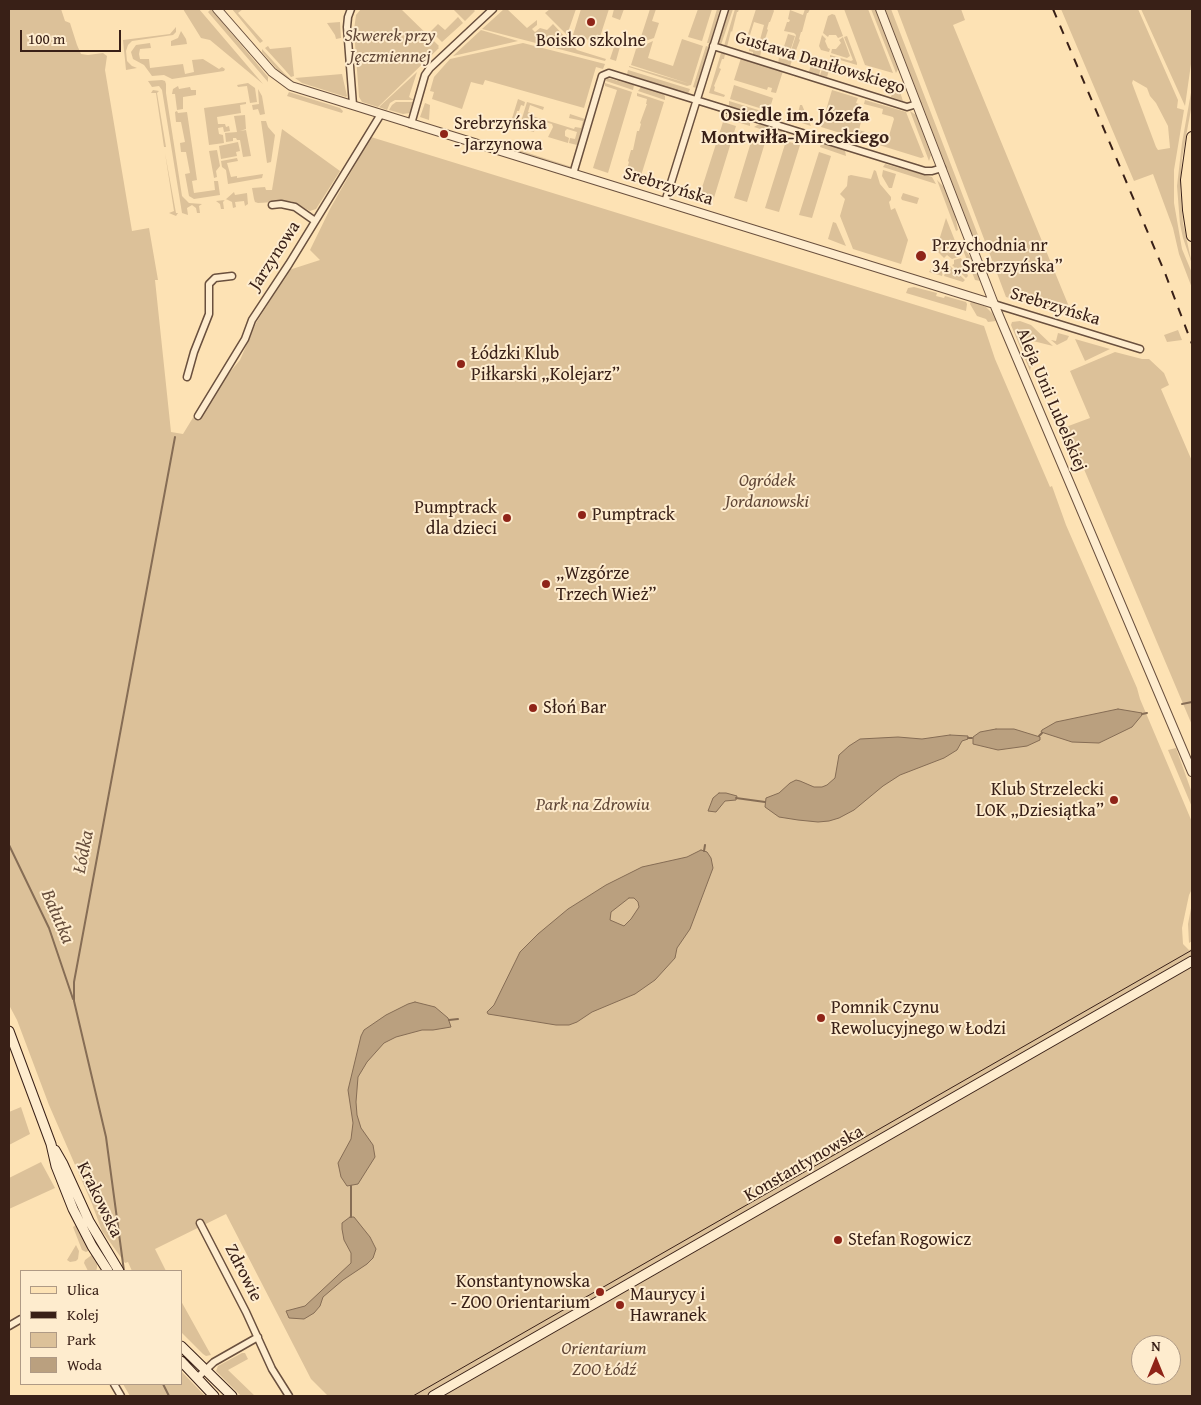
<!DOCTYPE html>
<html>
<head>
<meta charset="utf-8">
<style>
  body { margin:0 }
  #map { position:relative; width:1201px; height:1405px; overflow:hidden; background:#fde2b4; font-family:"Gentium Book Plus",serif }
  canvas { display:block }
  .frame { position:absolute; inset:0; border:10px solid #392017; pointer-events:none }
  .legend { position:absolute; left:20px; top:1270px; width:162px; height:115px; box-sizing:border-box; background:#feecce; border:1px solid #af9a85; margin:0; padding:6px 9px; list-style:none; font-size:15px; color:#392017 }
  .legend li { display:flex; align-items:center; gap:10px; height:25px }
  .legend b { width:25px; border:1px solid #af9a85 }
  .north { position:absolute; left:1131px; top:1335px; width:50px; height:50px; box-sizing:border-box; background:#feecce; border:1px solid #af9a85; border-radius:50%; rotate:0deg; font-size:14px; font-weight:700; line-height:20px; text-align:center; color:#392017 }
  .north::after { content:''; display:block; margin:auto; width:18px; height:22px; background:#8f2418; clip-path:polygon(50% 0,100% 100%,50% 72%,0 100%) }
  .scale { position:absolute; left:20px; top:30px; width:101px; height:22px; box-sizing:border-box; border:2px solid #392017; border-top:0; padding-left:6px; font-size:15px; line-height:18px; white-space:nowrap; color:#392017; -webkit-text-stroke:4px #feecce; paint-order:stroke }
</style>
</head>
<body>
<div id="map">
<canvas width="1201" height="1405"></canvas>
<div class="frame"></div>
<ul class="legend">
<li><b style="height:6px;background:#fde2b4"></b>Ulica</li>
<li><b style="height:6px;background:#392017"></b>Kolej</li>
<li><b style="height:14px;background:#dcc199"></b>Park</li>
<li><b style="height:14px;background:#baa07f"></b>Woda</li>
</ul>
<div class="north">N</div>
<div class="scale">100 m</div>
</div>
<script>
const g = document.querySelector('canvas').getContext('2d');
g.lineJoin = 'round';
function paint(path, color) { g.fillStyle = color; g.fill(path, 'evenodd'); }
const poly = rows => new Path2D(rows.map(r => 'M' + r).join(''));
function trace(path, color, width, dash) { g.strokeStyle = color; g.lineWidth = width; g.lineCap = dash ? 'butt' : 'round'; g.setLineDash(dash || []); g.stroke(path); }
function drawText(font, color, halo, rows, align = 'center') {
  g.font = font + ' "Gentium Book Plus",serif'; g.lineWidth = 4; g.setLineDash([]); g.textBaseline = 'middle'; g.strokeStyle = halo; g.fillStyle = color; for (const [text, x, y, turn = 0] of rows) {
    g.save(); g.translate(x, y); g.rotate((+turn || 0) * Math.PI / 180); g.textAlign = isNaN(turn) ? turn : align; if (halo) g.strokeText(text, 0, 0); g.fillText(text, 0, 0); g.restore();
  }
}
const green = poly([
  [9,9,61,9,65,21,70,23,77,45,81,54,88,55,103,53,107,56,105,70,132,231,149,228,158,280,155,280,171,432,183,434,194,416,199,418,205,412,220,384,240,360,256,323,289,270,320,260,310,250,331,207,371,137,984,326,995,359,1050,487,1052,486,1066,525,1137,688,1140,699,1192,822,1192,889,1189,895,1182,928,1183,944,1189,950,1192,949,1192,1396,328,1396,311,1379,226,1214,155,1249,166,1271,132,1271,128,1262,125,1263,102,1231,92,1204,49,1105,17,1020,9,1005],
  [1141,1345,1171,1345,1171,1375,1141,1375],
  [183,9,199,9,263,84,210,40,201,38],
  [211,9,268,77,268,82,208,12],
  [232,9,243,9,238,13,263,41,260,43],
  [361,9,401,9,439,46,438,47,439,48,378,107,362,102,359,97,354,30,356,15],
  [453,9,473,9,475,11,465,21],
  [504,9,507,9,527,28,537,20,537,25,532,29,535,32,540,28,547,30,553,24,577,50,606,59,605,61,482,29],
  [550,9,576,9,567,35,545,13],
  [581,9,609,9,598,43,573,35],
  [614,9,624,9,620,20,612,17],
  [650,9,656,9,652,21,659,23,654,38,639,43],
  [698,9,712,9,702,41,688,37],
  [717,9,720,9,710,43,707,43],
  [729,9,733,9,721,45,719,42],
  [735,9,739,9,738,12,737,12,732,32,731,31,727,47,724,46],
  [756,9,773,9,774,11,770,22,769,22,767,29,768,30,764,42,763,41,760,57,753,55,753,52,749,51,749,49,757,51,764,25,754,22,750,35,748,34],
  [805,9,810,9,808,13,807,13,802,32,801,32,799,39,800,40,790,66,778,63,779,58,788,60,796,35,794,33,784,31,787,22,789,22,790,20,788,19,790,10,803,15],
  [844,9,868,9,893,73,865,65],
  [871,9,875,9,898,69,896,73],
  [885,9,891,9,983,248,981,249,974,239],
  [897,9,961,9,965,20,953,25,1070,309,1072,312,1070,315,1006,297],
  [1061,9,1138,9,1178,100,1177,108,1184,110,1174,170,1174,203,1182,249,1192,273,1192,288,1179,254,1173,228,1153,174,1134,181],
  [1133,80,1147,88,1150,96,1156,103,1168,126,1170,148,1158,150,1156,147,1132,83],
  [1141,9,1192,9,1192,57,1185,106],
  [832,14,835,15,843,36,838,38,836,35,829,35,828,37,823,33,828,16],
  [458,17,463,23,442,42,431,31,438,24,445,30],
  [340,22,341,38,336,39,335,35,327,23],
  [176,27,176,32,173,35,132,41,128,45,126,51,127,61,132,66,137,68,126,70,123,40,170,34],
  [481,30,518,41,453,56],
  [181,31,186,39,187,44,171,46,171,41,178,38],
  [788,34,795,36,788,58,781,56],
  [822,35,826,39,825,41,828,48,830,49,829,52,821,50,819,46],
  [847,36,857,63,857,65,830,57,830,55,851,61,853,60,844,37],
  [843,37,850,56,847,58,831,53,832,49,836,49,841,43,839,40],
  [682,39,703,46,691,85,687,86,629,67,629,66,690,84,631,65,636,49,653,41,648,58,673,66],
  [616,41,621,43,616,61,610,59],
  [150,43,151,48,140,49,139,54,140,59,149,59,150,68,183,64,185,74,194,72,192,60,203,59,219,69,222,67,225,69,224,71,172,79,164,75,152,76,144,65,133,59,131,52,136,45],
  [523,43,605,64,603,69,596,67,584,108,485,80,483,85,471,82,462,109,432,99,434,92,430,91,434,77,450,59],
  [268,46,270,49,291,47,294,76,291,77,285,70,265,48],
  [706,46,709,47,696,88,693,87],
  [262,49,284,73,295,83,281,74,262,52],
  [721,53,725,54,724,59,722,59,719,68,721,69,714,86,715,87,714,91,725,95,724,97,709,93],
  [813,57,823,60,819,75,809,72],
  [741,58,783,71,776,93,771,92,772,88,768,87,767,90,734,80],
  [825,61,841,66,840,70,830,67,827,77,820,75],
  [628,70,690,89,688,94,627,74],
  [417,72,409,97,414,100,395,100,390,103,387,110,379,107],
  [342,74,347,96,346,97,302,83,295,78],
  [607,78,634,85,633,90,606,81],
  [885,79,897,83,903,101,891,97,894,86,884,82],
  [162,80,165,81,166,84,166,93,182,196,189,203,202,204,199,206,200,213,197,213,196,208,192,205,187,208,188,215,182,213,162,90,159,86,152,87,148,81],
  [248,83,255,88,257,102,250,103,247,86,238,87,237,85],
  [605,83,632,92,608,173,593,168,617,90,605,86],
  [734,85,773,98,769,111,730,99],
  [178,86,179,89,190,87,191,90,196,90,196,95,183,97,183,109,177,110,175,94,172,94,173,89],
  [641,87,663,94,665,96,665,100,638,91],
  [1192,87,1192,104,1182,158,1180,190,1183,223,1192,264,1183,238,1180,224,1177,186,1182,143],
  [258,89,262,96,265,114,260,115,258,109,253,110,252,105,259,104],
  [153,90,159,91,157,93,166,147,164,147,156,93,151,93],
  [832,90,858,98,856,103,859,104,853,108,854,112,864,110,859,130,888,139,894,119,893,117,882,114,883,109,864,104,865,100,906,112,924,157,921,158,821,127],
  [289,92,340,108,343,111,342,113,287,96],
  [637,93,664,102,639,182,623,177,625,169,627,169,629,162,628,161,631,150,633,150,637,131,639,131,641,124,640,123,647,104,646,104,647,99,637,96],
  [518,99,525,102,524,106,521,105,519,111,517,111,515,121,519,122,517,127,510,125],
  [729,101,768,113,767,116,764,116,729,106],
  [246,102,246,104,240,105,241,113,217,117,218,124,225,124,226,127,229,126,230,131,224,132,223,127,218,128,219,134,223,135,224,143,209,145,204,108],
  [396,102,413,102,410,113,403,114,389,110,392,105],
  [527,102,544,107,543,110,530,105,528,112,533,114,532,116,574,129,575,127,581,128,583,121,569,118,570,114,585,119,577,145,569,143,570,138,575,139,577,132,567,129,565,131,565,136,569,138,568,143,548,137,553,127,552,124,538,120,536,122,534,132,519,128],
  [425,103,430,105,429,120,420,117],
  [800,105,802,105,811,126,796,121],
  [177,111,178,113,187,112,197,180,192,181,194,193,215,190,214,181,218,181,220,195,194,199,189,196,185,174,190,173,186,152,181,152,180,143,185,142,181,122,176,122,175,112],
  [910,111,916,115,931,155,929,161],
  [727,114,750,121,750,126,724,118],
  [245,115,246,129,240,131,246,130,251,156,243,157,240,140,237,140,236,138,233,138,233,141,226,142,225,133,237,132,234,116],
  [266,121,268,127,275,135,271,162,267,163,261,121],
  [723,122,736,126,713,201,699,197],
  [759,124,782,131,782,136,754,127],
  [282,129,340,171,316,209,310,211,291,201,258,203,255,202,254,199,252,188,265,187,266,190,272,190],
  [754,132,767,136,747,202,734,198],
  [786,141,800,145,779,212,765,208],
  [238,142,240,151,236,152,237,156,221,159,219,146],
  [821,144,824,144,845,150,846,156,820,147],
  [503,145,572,167,571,168,504,147],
  [217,150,220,166,216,171,217,177,214,178,209,151],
  [819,152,831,156,812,218,799,215],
  [165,153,176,213,178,213,176,216,169,213,174,211],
  [237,158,238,161,227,163,231,177,237,176,237,178,263,174,262,178,228,184,226,170,222,167,221,161],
  [885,164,932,177,936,184,883,167],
  [874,170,876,171,880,184,891,197,891,200,889,202,891,210,895,208,908,240,901,264,853,249,840,216,845,199,840,194,847,186,848,176,851,175,871,179],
  [883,170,896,174,892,188,889,188,882,176],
  [937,180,944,187,955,216,958,230,956,231],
  [234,192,235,195,247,193,248,204,245,206,244,201,235,202,236,207,233,208,232,202,226,199,223,202,224,209,221,209,220,204,216,201,225,200],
  [903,193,919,198,917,204,902,200,901,198],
  [946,218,961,256,952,259,947,255,944,258,936,250],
  [833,222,836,223,846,246,828,239],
  [965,249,972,260,980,281,975,280,963,250],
  [961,258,968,276,966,278,952,265,954,264,954,260],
  [942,265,942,267,944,268,942,276,929,272,931,269],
  [950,266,965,280,963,282,944,276,947,268],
  [914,287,937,293,936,296,944,298,945,296,966,302,967,304,966,311,906,293,908,288],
  [971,301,986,307,992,313,996,321,988,322,986,319,977,316,970,304],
  [1020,321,1031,325,1053,346,1029,340,1025,342,1032,361,1030,371,1011,325,1012,322],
  [1178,330,1182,340,1167,342,1164,335],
  [1058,333,1069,336,1067,340,1057,345,1051,340,1056,341],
  [1075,339,1110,349,1085,361],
  [1115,352,1142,359,1149,359,1164,373,1169,385,1161,389,1192,461,1192,725,1078,455,1074,456,1063,428,1090,418,1070,371],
  [1176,748,1192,793,1192,807,1168,750],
  [1192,903,1192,941,1189,943,1188,924],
  [21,1107,30,1134,9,1145,9,1112],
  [41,1162,55,1188,9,1209,9,1178],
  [76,1225,90,1250,86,1252,82,1250,73,1227],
  [76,1245,79,1251,78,1259,76,1261,70,1262,67,1260],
  [93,1254,97,1262,97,1268,96,1271,88,1271,84,1263,85,1260],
  [181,1301,211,1355,206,1356,203,1354,181,1332],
  [242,1353,245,1353,248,1359,228,1370,255,1396,241,1396,216,1371,218,1366],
  [181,1371,205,1396,130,1396,123,1384,181,1384]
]);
const water = poly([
  [1118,709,1142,713,1142,715,1132,727,1099,743,1072,742,1041,732,1042,730,1056,722,1118,709],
  [996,729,1014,729,1040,737,1040,740,1027,746,998,750,973,744,973,737,980,732,996,729],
  [950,735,968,736,968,739,962,741,957,750,944,758,900,775,883,786,854,810,839,818,829,821,818,822,798,820,779,817,765,807,766,798,779,793,790,783,796,780,800,781,814,787,822,787,827,785,835,778,839,755,849,746,860,739,898,737,922,739,950,735],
  [719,793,726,793,737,796,736,800,725,801,716,812,708,811,713,798,719,793],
  [701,850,707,852,711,858,713,868,690,929,677,948,675,958,655,980,635,994,592,1012,577,1022,569,1025,556,1025,488,1014,487,1012,494,1005,520,952,538,934,568,909,606,885,642,867,687,857,701,850],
  [629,898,634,898,638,902,639,907,631,919,624,926,610,920,611,912,629,898],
  [415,1002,435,1007,448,1018,451,1027,433,1030,422,1030,396,1037,384,1043,367,1062,358,1077,356,1102,357,1115,361,1128,373,1145,375,1157,358,1184,347,1186,341,1177,338,1163,351,1139,353,1123,348,1090,361,1036,364,1030,386,1015,408,1004,415,1002],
  [350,1217,354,1217,370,1237,376,1249,373,1258,367,1264,343,1280,323,1297,320,1306,314,1313,304,1319,289,1318,286,1311,305,1306,351,1263,351,1253,344,1240,342,1229,342,1223,350,1217]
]);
const stream = poly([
  [1182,704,1192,702],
  [1142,714,1147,713],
  [1039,736,1042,733],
  [968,738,972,738],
  [736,798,765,802],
  [9,845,49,928,73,999],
  [704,851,705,845],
  [449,1020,458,1019],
  [351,1186,351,1217],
  [124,1271,106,1137,74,1001,74,982,175,437],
  [163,1384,169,1396]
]);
const minor = poly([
  [351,9,348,17,347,27,353,105],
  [713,46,907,107,917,104],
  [411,124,425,75,430,68,493,9],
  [573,174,602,76,609,73,925,171,932,171,942,168],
  [665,202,725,9],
  [272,205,281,204,295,207,315,221],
  [994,304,1140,349],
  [187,377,194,352,209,314,209,284,215,278,232,276],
  [198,416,245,339,252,320,289,264,381,114],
  [200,1223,246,1312,272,1369,289,1396],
  [9,1326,21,1319],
  [197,1378,214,1362,258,1337],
  [114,1384,121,1396]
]);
const tertiary = poly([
  [217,9,272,72,291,86,994,304],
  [880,9,994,304,1192,772]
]);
const secondary = poly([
  [9,1031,51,1144,56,1166,73,1209,92,1246,108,1271],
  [55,1150,63,1164,89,1221,119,1271],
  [181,1346,232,1396],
  [181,1361,214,1396],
  [433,1396,1192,961]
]);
const primary = poly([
  [1192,137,1186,180,1188,210,1192,236]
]);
const tram = poly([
  [413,1396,1192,950]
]);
const rail = poly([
  [1053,9,1165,273,1192,344]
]);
const markers = [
  [591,22,5,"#8f2418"],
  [444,134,5,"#8f2418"],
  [921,256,6,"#8f2418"],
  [461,364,5,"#8f2418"],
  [582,515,5,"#8f2418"],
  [507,518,5,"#8f2418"],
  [546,584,5,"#8f2418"],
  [533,708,5,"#8f2418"],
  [1114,800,5,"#8f2418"],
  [821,1018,5,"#8f2418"],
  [838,1240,5,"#8f2418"],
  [600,1292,5,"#8f2418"],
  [620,1305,5,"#8f2418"]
];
const parkNames = [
  ["Skwerek przy",390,36],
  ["Jęczmiennej",390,57],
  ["Ogródek",767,481],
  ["Jordanowski",767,502],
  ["Park na Zdrowiu",593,805],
  ["Orientarium",604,1349],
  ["ZOO Łódź",604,1370]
];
const poiNames = [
  ["Boisko szkolne",591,41,"center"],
  ["Srebrzyńska",454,124],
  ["- Jarzynowa",454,145],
  ["Przychodnia nr",932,246],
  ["34 „Srebrzyńska”",932,267],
  ["Łódzki Klub",471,354],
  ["Piłkarski „Kolejarz”",471,375],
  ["Pumptrack",497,508,"right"],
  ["dla dzieci",497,529,"right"],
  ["Pumptrack",592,515],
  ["„Wzgórze",556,574],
  ["Trzech Wież”",556,595],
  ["Słoń Bar",543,708],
  ["Klub Strzelecki",1104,790,"right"],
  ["LOK „Dziesiątka”",1104,811,"right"],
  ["Pomnik Czynu",831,1008],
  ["Rewolucyjnego w Łodzi",831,1029],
  ["Stefan Rogowicz",848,1240],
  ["Konstantynowska",590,1282,"right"],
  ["- ZOO Orientarium",590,1303,"right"],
  ["Maurycy i",630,1295],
  ["Hawranek",630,1316]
];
const streetNames = [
  ["Gustawa Daniłowskiego",820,63,17],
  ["Srebrzyńska",668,187,17],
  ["Jarzynowa",275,256,-57],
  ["Srebrzyńska",1055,307,17],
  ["Aleja Unii Lubelskiej",1051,400,67],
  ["Konstantynowska",804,1164,-30],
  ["Krakowska",99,1200,64],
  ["Zdrowie",243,1273,63]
];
const neighbourhoodNames = [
  ["Osiedle im. Józefa",795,116],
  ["Montwiłła-Mireckiego",795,138]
];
const waterNames = [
  ["Łódka",84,852,-79],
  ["Bałutka",57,917,67]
];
paint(green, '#dcc199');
paint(water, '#baa07f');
trace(water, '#866d55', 1);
trace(stream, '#866d55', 2);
trace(minor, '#6a503e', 9);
trace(tertiary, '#6a503e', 10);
trace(secondary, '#392017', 11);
trace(primary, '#392017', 12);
trace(minor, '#feecce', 6);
trace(tertiary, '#feecce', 8);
trace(secondary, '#feecce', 9);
trace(primary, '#fde2b4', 10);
trace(tram, '#392017', 1);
trace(rail, '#392017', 2, [9, 9]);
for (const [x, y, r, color] of markers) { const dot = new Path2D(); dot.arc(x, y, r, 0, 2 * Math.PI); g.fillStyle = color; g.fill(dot); trace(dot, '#feecce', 2); }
drawText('italic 18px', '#624838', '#feecce', parkNames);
drawText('18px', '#392017', '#feecce', poiNames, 'left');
drawText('18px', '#392017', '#feecce', streetNames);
drawText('bold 19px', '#392017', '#feecce', neighbourhoodNames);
drawText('italic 19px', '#664d3b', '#feecce', waterNames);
</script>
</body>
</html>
